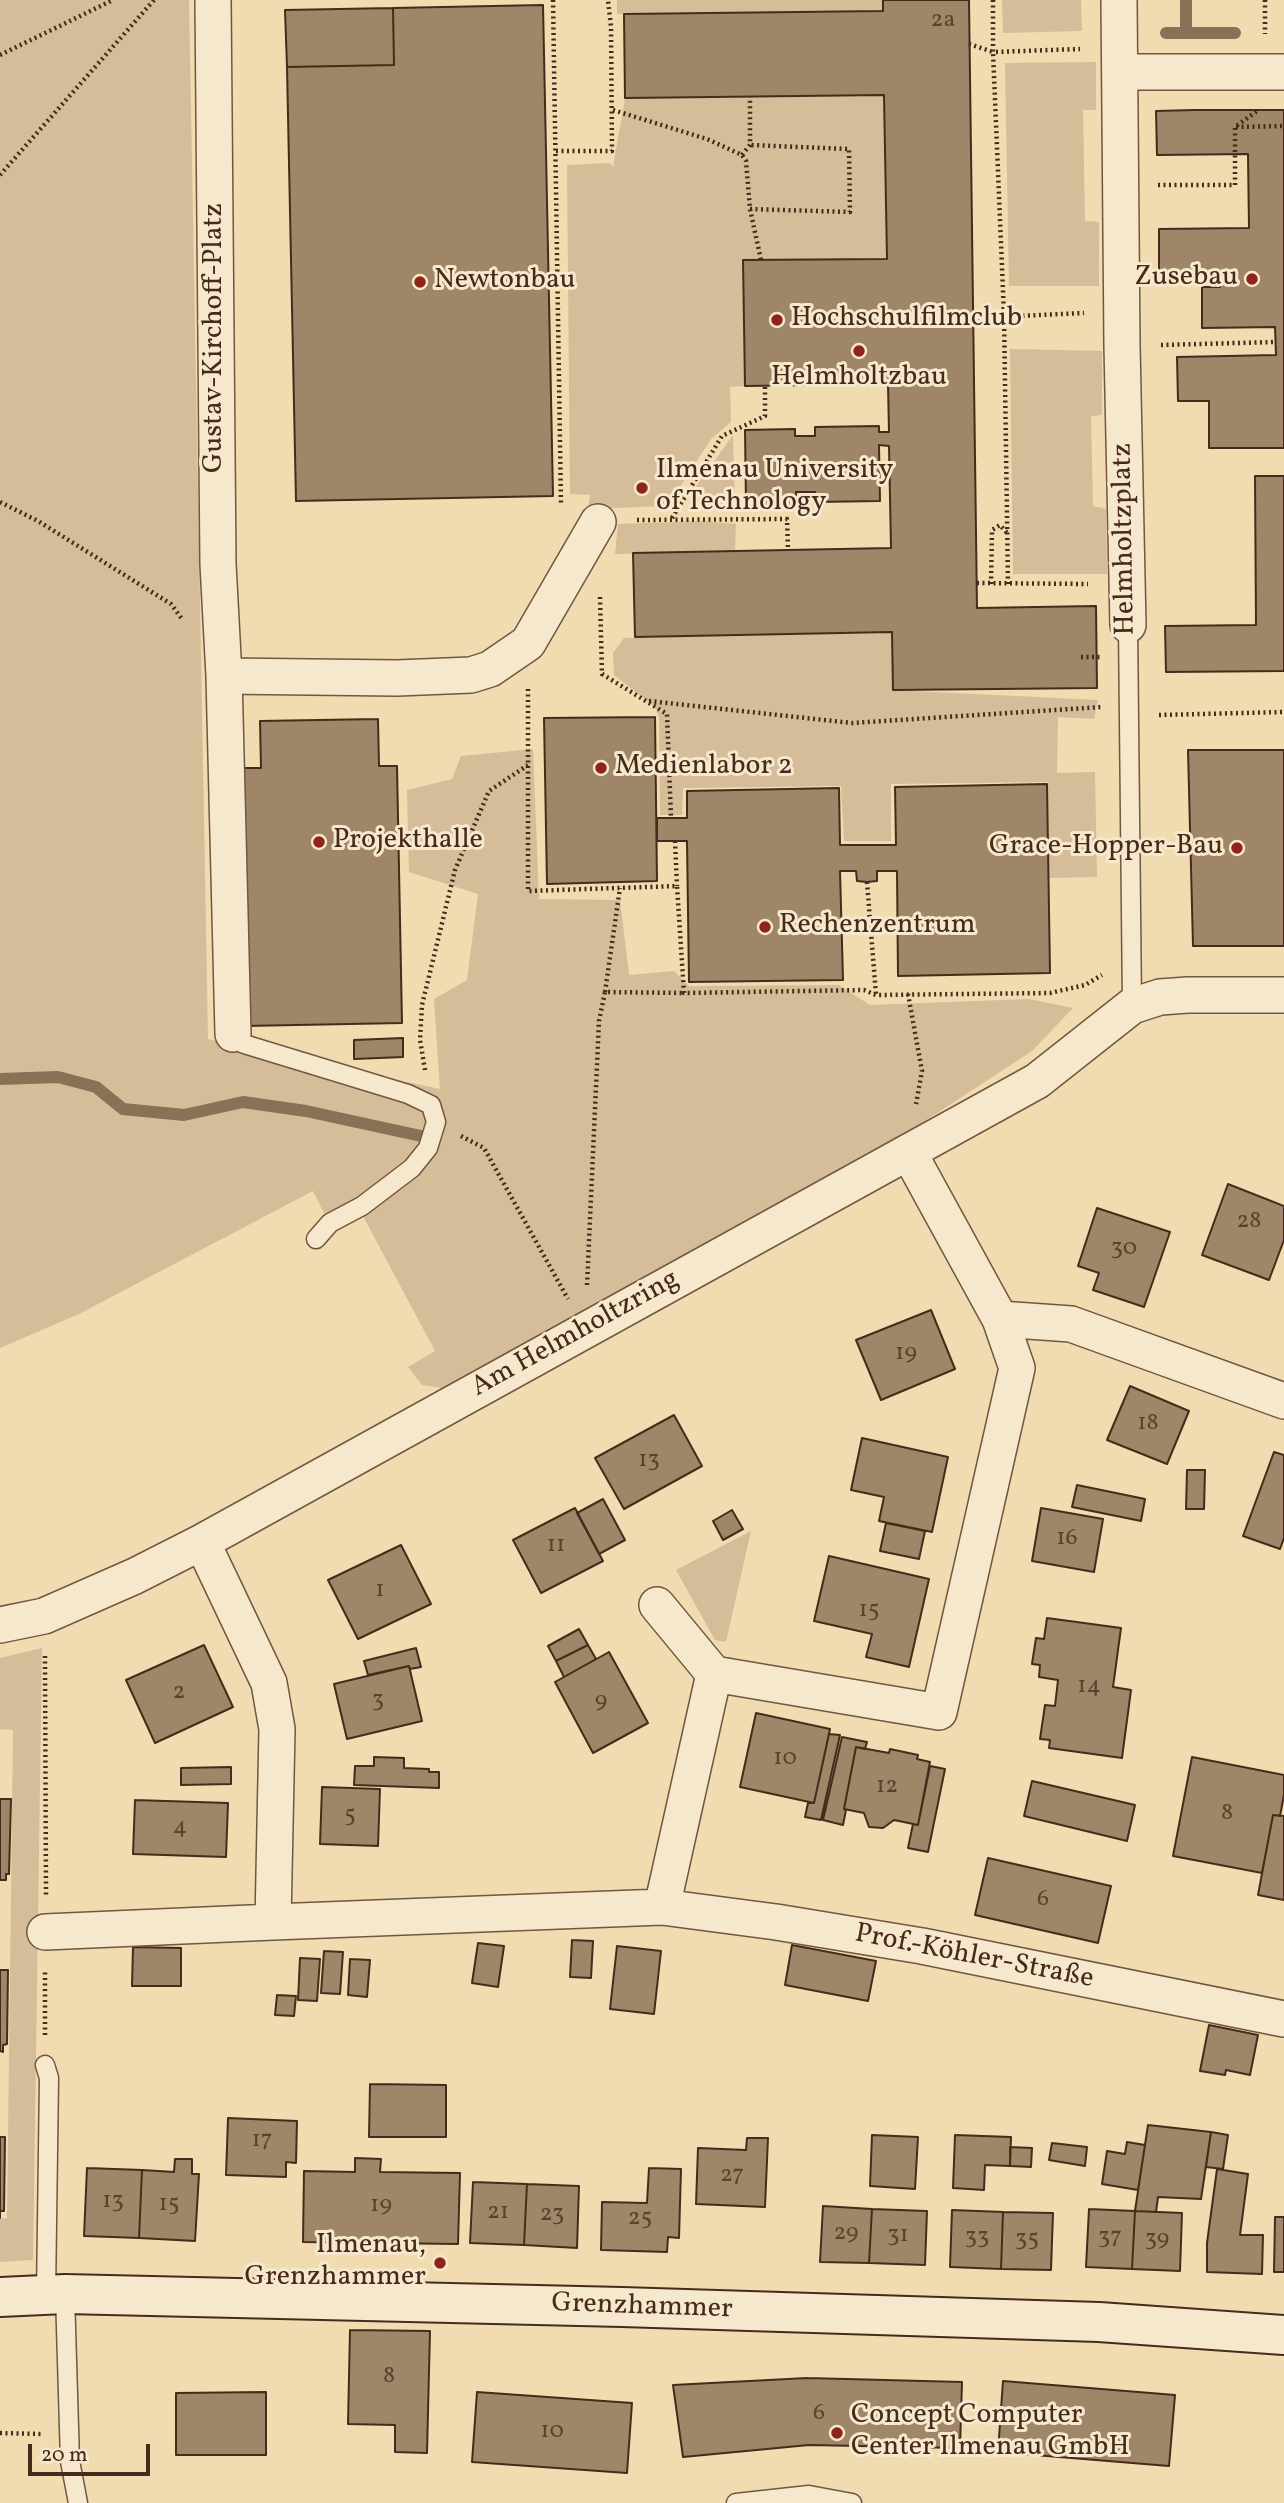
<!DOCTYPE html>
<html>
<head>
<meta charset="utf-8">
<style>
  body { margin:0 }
  #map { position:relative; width:1284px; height:2503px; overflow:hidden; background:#f1dbb1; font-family:Vollkorn,serif }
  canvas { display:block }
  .scale { position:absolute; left:28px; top:2444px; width:122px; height:32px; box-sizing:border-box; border:4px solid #472a1b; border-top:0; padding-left:9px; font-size:21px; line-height:24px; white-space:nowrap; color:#472a1b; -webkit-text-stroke:5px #f6e8cc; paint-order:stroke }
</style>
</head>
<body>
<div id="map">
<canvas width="1284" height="2503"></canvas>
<div class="scale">20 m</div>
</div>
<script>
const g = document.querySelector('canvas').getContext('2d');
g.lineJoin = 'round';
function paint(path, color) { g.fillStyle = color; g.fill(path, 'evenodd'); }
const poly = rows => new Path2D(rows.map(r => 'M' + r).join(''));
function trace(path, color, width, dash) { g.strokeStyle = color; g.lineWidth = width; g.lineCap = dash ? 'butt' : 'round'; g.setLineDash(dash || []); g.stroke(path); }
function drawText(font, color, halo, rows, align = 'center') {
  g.font = font + ' Vollkorn,serif'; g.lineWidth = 6; g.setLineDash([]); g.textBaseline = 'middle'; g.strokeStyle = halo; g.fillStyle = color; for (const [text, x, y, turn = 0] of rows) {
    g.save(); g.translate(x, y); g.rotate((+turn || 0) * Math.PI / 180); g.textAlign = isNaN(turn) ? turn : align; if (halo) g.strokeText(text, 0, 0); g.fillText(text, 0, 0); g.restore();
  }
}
const green = poly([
  [0,0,189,0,208,1039,440,1089,434,999,467,980,478,894,409,872,407,790,452,779,461,756,533,749,539,899,620,900,629,975,674,971,689,986,839,985,870,1005,1029,999,1073,1008,1032,1051,919,1125,443,1388,422,1385,408,1367,435,1351,363,1216,333,1231,313,1191,79,1314,0,1348],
  [617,0,883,0,883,11,617,14],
  [1002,0,1081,0,1082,31,1003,33],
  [1096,62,1096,110,1083,110,1085,221,1099,222,1099,286,1009,286,1005,63],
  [884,95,887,259,744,261,745,386,730,387,731,422,711,439,674,496,664,506,588,509,590,495,570,494,567,165,610,163,613,167,625,98],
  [1010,349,1102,351,1102,415,1091,416,1093,506,1106,509,1107,574,1013,574],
  [733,435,735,508,691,508,690,495],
  [704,521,736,524,735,552,615,554,618,524],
  [892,632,893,690,1098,700,1094,719,1058,717,1057,773,1095,772,1097,877,1049,878,1048,782,891,784,891,841,844,841,841,786,683,788,682,815,660,815,659,717,655,707,614,675,613,653,624,638],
  [751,1531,726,1642,715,1640,676,1570],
  [42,1648,33,2260,0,2262,0,2219,7,2218,13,1730,0,1729,0,1658]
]);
const stream = poly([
  [1186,0,1186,33,1235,33],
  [1166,33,1186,33],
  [0,1079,58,1077,96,1087,123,1109,184,1115,243,1102,306,1111,421,1136]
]);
const building = poly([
  [883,0,969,0,977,608,1096,606,1097,688,893,690,892,632,635,637,633,553,891,548,889,446,879,445,880,501,815,502,815,492,796,492,796,505,746,505,745,430,795,429,795,436,815,436,815,427,879,426,879,432,889,432,888,384,745,386,743,260,887,259,884,95,625,98,624,14,883,11,883,0],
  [543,5,553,496,296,501,287,67,394,65,393,8,543,5],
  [393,8,394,65,287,67,285,10,393,8],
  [1194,110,1284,110,1284,448,1209,448,1209,401,1178,401,1177,357,1276,355,1275,327,1202,328,1202,287,1220,287,1221,272,1159,272,1159,229,1249,228,1248,154,1157,155,1156,111,1194,110],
  [1255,476,1284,476,1284,671,1166,672,1165,626,1256,625,1255,476],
  [655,717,657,881,547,884,544,718,655,717],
  [378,719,379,766,397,766,402,1023,244,1026,239,768,261,768,260,721,378,719],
  [1188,750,1284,750,1284,946,1193,946,1188,750],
  [1047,784,1050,973,898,976,897,871,877,871,877,881,867,882,857,881,856,871,840,871,843,980,689,982,687,841,657,841,657,818,687,818,687,791,839,788,840,845,896,845,895,787,1047,784],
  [403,1038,403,1057,354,1059,354,1040,403,1038],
  [1228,1184,1284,1206,1284,1240,1269,1280,1202,1255,1228,1184],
  [1097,1208,1170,1232,1144,1307,1093,1290,1099,1273,1078,1266,1097,1208],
  [931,1310,955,1369,881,1400,856,1340,931,1310],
  [1130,1386,1189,1411,1167,1464,1107,1440,1130,1386],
  [674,1415,702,1466,624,1509,595,1458,674,1415],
  [862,1438,948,1457,932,1532,879,1521,884,1497,851,1490,862,1438],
  [1274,1452,1284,1455,1284,1538,1280,1549,1243,1536,1274,1452],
  [1187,1470,1205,1470,1204,1509,1186,1509,1187,1470],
  [1077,1485,1145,1499,1141,1521,1072,1507,1077,1485],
  [603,1499,625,1540,599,1554,577,1513,603,1499],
  [575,1508,603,1561,541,1593,513,1540,575,1508],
  [1041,1508,1103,1519,1094,1572,1032,1561,1041,1508],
  [732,1510,743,1529,723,1540,713,1521,732,1510],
  [886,1523,925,1531,919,1559,880,1551,886,1523],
  [401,1545,431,1604,358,1639,328,1580,401,1545],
  [829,1556,929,1579,909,1667,866,1657,872,1634,814,1621,829,1556],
  [1047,1618,1121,1628,1113,1687,1131,1690,1122,1758,1049,1748,1050,1740,1040,1739,1045,1705,1055,1706,1058,1680,1039,1677,1040,1665,1032,1664,1036,1638,1044,1639,1047,1618],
  [579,1629,588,1645,556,1661,548,1646,579,1629],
  [204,1645,233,1707,155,1743,126,1680,204,1645],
  [588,1645,596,1659,564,1677,556,1661,588,1645],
  [416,1648,421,1667,410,1669,409,1666,368,1675,364,1661,416,1648],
  [609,1652,648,1723,593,1753,555,1682,609,1652],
  [409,1666,422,1721,347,1739,334,1684,409,1666],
  [756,1713,830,1729,814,1803,740,1787,756,1713],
  [829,1734,840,1735,821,1820,805,1817,808,1803,814,1803,829,1734],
  [842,1737,867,1742,865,1749,856,1747,844,1809,846,1810,843,1825,823,1820,842,1737],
  [856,1747,889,1753,890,1749,918,1755,917,1759,930,1762,918,1825,894,1820,883,1828,869,1827,864,1813,844,1809,856,1747],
  [374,1757,404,1758,404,1768,429,1769,429,1772,439,1772,439,1788,354,1785,355,1766,374,1766,374,1757],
  [1192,1757,1284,1775,1284,1795,1280,1816,1273,1815,1262,1873,1173,1856,1192,1757],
  [930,1766,945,1769,928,1852,908,1848,913,1824,918,1825,930,1766],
  [231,1767,231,1784,181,1785,181,1768,231,1767],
  [1032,1781,1135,1805,1127,1841,1024,1816,1032,1781],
  [322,1787,380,1789,378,1846,320,1844,322,1787],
  [0,1799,11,1799,9,1874,6,1874,6,1880,0,1880,0,1799],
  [135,1800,228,1803,226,1857,133,1854,135,1800],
  [1273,1815,1284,1816,1284,1900,1258,1895,1273,1815],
  [988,1858,1111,1886,1098,1943,975,1915,988,1858],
  [572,1940,593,1941,591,1978,570,1977,572,1940],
  [478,1943,504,1946,498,1987,472,1983,478,1943],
  [792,1945,876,1961,868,2001,785,1985,792,1945],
  [617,1946,661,1951,654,2014,610,2009,617,1946],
  [133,1947,181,1948,181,1986,132,1986,133,1947],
  [324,1951,343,1952,340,1994,321,1993,324,1951],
  [300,1958,320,1959,317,2001,298,2000,300,1958],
  [350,1959,370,1960,367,1997,348,1995,350,1959],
  [0,1970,8,1970,7,2044,3,2045,3,2052,0,2051,0,1970],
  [277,1995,296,1996,294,2016,275,2015,277,1995],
  [1209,2025,1258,2035,1250,2075,1226,2070,1225,2075,1200,2071,1209,2025],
  [370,2084,446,2085,446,2137,369,2137,370,2084],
  [228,2118,297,2121,296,2163,286,2162,286,2177,226,2175,228,2118],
  [1148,2125,1211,2132,1201,2199,1158,2197,1156,2212,1135,2211,1148,2125],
  [1211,2132,1228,2135,1223,2169,1206,2167,1211,2132],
  [872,2135,918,2137,915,2189,870,2186,872,2135],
  [955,2135,1011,2137,1010,2166,985,2165,984,2190,953,2188,955,2135],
  [0,2137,5,2137,4,2211,0,2211,0,2218,0,2137],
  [747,2138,768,2138,765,2207,696,2204,698,2148,746,2150,747,2138],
  [1127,2142,1145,2145,1138,2190,1102,2184,1107,2151,1125,2154,1127,2142],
  [1052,2143,1087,2147,1085,2166,1049,2160,1052,2143],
  [1010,2147,1032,2148,1031,2167,1010,2166,1010,2147],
  [355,2158,381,2159,380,2172,460,2173,458,2244,303,2242,304,2171,355,2172,355,2158],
  [175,2159,192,2159,192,2174,199,2174,195,2241,139,2238,142,2170,174,2172,175,2159],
  [87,2168,142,2170,139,2238,84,2236,87,2168],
  [649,2168,681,2169,679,2238,668,2237,667,2252,601,2250,602,2202,647,2203,649,2168],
  [1217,2169,1248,2174,1240,2235,1263,2235,1262,2274,1207,2272,1207,2243,1217,2169],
  [473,2182,527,2184,524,2245,470,2243,473,2182],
  [527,2184,579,2186,577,2248,524,2245,527,2184],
  [823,2206,872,2209,869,2263,820,2262,823,2206],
  [872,2209,927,2211,925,2265,869,2263,872,2209],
  [1089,2209,1135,2211,1132,2269,1086,2267,1089,2209],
  [952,2210,1003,2212,1001,2269,950,2267,952,2210],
  [1135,2211,1182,2213,1180,2271,1132,2269,1135,2211],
  [1003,2212,1053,2213,1051,2270,1001,2269,1003,2212],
  [1275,2217,1284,2217,1284,2272,1274,2272,1275,2217],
  [350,2330,430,2331,427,2453,395,2452,395,2425,348,2424,350,2330],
  [807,2378,962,2382,960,2448,809,2445,683,2457,673,2385,807,2378],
  [1003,2381,1175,2395,1169,2466,998,2452,1003,2381],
  [266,2392,266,2455,176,2455,176,2393,266,2392],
  [477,2392,632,2403,627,2473,472,2462,477,2392]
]);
const path = poly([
  [553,0,561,506],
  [993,0,993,52,1080,49],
  [1265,0,1265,34],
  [969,44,993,52,1004,315,1008,584],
  [0,55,113,0],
  [613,110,707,139,742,155,746,161,750,209,761,260],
  [1236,127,1284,126],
  [556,151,612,151,611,27,608,0],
  [742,155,750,145,750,97],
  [0,175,154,0],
  [1158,185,1235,185,1235,127,1257,111],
  [750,209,850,212,849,149,750,145],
  [973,318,1084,313],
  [1161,345,1275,342],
  [0,502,38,521,171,604,182,619],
  [672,518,722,436,765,416,765,385],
  [637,520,787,519,788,550],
  [977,583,1088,584],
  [991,584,992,530,1000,525,1008,534],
  [600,597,602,674,667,714,671,818],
  [1081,657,1101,657],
  [528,689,528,891,677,886,684,993,864,990,876,995,1050,993,1085,985,1102,975],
  [649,701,852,723,1102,707],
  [1159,715,1284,712],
  [675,841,677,886],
  [867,882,876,995],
  [605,992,620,888],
  [908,994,922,1071,916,1104],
  [425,1070,420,1040,422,1005,455,870,489,791,528,765],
  [461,1136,484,1148,568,1299],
  [587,1285,599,1021,605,992,684,993],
  [45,1656,46,1895],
  [45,2035,45,1970],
  [0,2433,41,2434]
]);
const lane = poly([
  [1128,625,1132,1006],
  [233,1034,244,1044,408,1094,431,1105,436,1122,428,1148,412,1168,362,1206,330,1223,316,1239],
  [45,2065,49,2078,46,2295],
  [65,2294,70,2461,78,2503],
  [736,2503,809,2495,852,2503]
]);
const street = poly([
  [213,0,218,564,224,676,233,1034],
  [1119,0,1122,346,1128,625],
  [1120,72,1284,72],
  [224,676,397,678,471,675,490,669,528,643,598,522],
  [1000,1319,1071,1324,1284,1401],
  [202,1542,269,1683,277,1729,273,1922,662,1907,714,1674,939,1712,1017,1368,1000,1319,909,1153],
  [657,1605,714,1674],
  [0,1625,44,1616,135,1576,202,1542,1037,1081,1132,1006,1160,997,1188,995,1284,995],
  [662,1907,776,1922,922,1946,1284,2019],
  [45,1932,273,1922]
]);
const secondary = poly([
  [0,2297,65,2294,622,2307,1099,2322,1284,2335]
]);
const markers = [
  [1252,279,7,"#8f2418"],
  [420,282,7,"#8f2418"],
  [777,320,7,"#8f2418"],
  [859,351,7,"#8f2418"],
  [642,488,7,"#8f2418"],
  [601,768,7,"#8f2418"],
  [319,842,7,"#8f2418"],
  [1237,848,7,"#8f2418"],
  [765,927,7,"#8f2418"],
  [440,2263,7,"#8f2418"],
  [837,2433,7,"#8f2418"]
];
const numberNames = [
  ["2a",943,22],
  ["28",1249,1223],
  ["30",1124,1250],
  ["19",906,1355],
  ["18",1148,1425],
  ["13",649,1462],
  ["16",1067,1540],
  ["11",556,1547],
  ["1",380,1592],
  ["15",869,1612],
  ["14",1089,1688],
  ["2",179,1694],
  ["3",378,1702],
  ["9",601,1703],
  ["10",785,1760],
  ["12",887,1788],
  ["8",1227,1815],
  ["5",350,1817],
  ["4",180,1829],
  ["6",1043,1901],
  ["17",262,2142],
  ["27",732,2177],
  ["13",113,2203],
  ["15",169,2206],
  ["19",381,2207],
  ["21",498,2214],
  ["23",552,2216],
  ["25",640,2220],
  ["29",846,2235],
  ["31",898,2237],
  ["33",977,2239],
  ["37",1110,2239],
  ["35",1027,2241],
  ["39",1157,2241],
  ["8",389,2378],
  ["6",819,2415],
  ["10",552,2433]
];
const poiNames = [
  ["Zusebau",1238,279,"right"],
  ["Newtonbau",434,282],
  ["Hochschulfilmclub",791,320],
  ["Helmholtzbau",859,379,"center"],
  ["Ilmenau University",656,472],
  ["of Technology",656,504],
  ["Medienlabor 2",615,768],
  ["Projekthalle",333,842],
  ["Grace-Hopper-Bau",1223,848,"right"],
  ["Rechenzentrum",779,927],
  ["Ilmenau,",426,2247,"right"],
  ["Grenzhammer",426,2279,"right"],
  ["Concept Computer",851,2417],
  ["Center Ilmenau GmbH",851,2449]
];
const streetNames = [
  ["Gustav-Kirchoff-Platz",216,338,-90],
  ["Helmholtzplatz",1126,539,-91],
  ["Am Helmholtzring",576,1335,-29],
  ["Prof.-Köhler-Straße",974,1958,11],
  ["Grenzhammer",642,2308,2]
];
paint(green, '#d4bd98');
trace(stream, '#8a7056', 12);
paint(building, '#9f8669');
trace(building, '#472a1b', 2);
trace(lane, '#725640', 21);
trace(street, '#725640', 38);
trace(secondary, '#472a1b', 42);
trace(path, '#472a1b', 4.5, [2, 3.5]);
trace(lane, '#f6e8cc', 18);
trace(street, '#f6e8cc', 35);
trace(secondary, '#f6e8cc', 38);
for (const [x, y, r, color] of markers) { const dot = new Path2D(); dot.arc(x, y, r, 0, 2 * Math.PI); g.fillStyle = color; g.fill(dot); trace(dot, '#f6e8cc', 2.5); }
drawText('24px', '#5d412e', null, numberNames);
drawText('28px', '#472a1b', '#f6e8cc', poiNames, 'left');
drawText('28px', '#472a1b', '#f6e8cc', streetNames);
</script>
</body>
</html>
